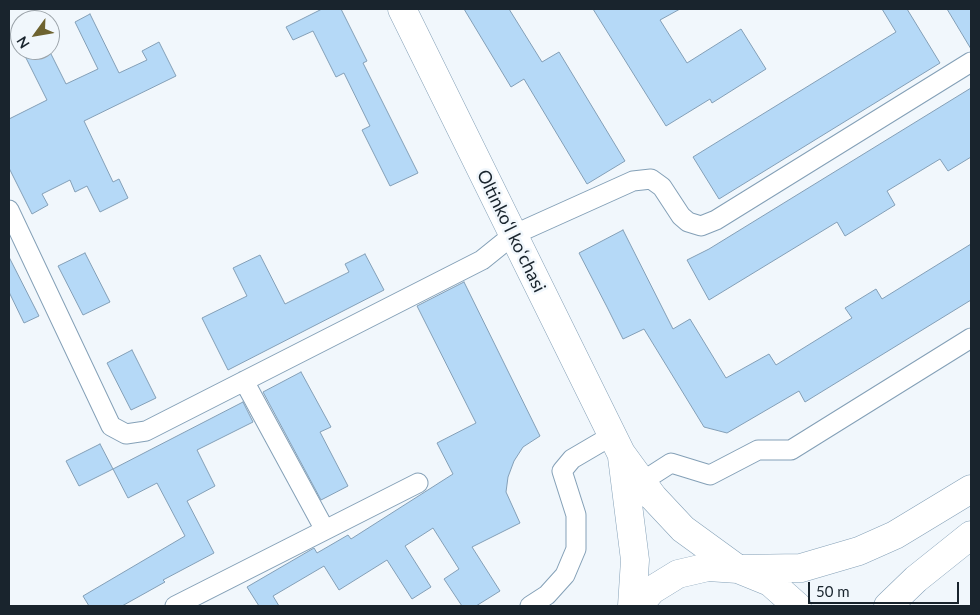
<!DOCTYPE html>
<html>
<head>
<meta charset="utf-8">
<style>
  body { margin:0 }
  #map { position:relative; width:980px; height:615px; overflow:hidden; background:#f1f7fc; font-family:Lato,sans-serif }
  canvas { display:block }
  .frame { position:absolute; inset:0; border:10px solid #19242d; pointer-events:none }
  .north { position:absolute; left:10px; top:10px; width:50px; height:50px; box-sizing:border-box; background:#f1f7fc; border:1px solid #9ba3a9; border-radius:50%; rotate:238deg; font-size:14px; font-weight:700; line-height:20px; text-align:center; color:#19242d }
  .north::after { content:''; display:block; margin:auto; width:18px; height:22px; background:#6e6330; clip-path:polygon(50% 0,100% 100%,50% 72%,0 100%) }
  .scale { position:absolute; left:808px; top:582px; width:151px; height:22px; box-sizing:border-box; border:2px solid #19242d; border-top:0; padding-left:6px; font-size:15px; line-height:18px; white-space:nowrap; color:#19242d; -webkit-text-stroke:4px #f1f7fc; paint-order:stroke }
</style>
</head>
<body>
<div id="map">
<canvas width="980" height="615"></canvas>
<div class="frame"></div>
<div class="north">N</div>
<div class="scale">50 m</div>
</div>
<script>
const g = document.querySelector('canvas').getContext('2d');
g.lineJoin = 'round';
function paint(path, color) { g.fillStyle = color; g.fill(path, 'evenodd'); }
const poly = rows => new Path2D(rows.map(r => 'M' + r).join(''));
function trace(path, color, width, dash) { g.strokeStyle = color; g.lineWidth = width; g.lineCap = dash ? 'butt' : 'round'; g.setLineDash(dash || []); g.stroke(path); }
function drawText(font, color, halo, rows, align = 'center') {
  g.font = font + ' Lato,sans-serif'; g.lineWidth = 5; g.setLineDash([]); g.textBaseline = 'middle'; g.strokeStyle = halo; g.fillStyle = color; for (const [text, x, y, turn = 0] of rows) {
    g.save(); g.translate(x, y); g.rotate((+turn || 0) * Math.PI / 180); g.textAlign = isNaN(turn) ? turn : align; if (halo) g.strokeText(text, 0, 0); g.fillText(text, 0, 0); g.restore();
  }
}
const building = poly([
  [322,9,341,9,367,61,363,63,418,173,390,186,362,130,370,126,344,73,336,77,313,31,293,40,286,27,322,9],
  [464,9,509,9,542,62,559,52,625,161,587,184,524,79,511,87,464,9],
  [593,9,680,9,660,20,687,63,741,29,766,69,712,103,710,99,666,126,593,9],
  [882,9,907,9,940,63,719,199,693,157,896,32,882,9],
  [947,9,971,9,971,49,947,9],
  [90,14,119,73,147,60,142,51,159,42,176,76,84,121,113,182,119,179,128,198,100,212,87,186,75,192,70,180,42,194,48,205,32,214,9,168,9,119,47,100,22,50,49,50,66,84,98,69,75,22,90,14],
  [971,88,971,157,948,171,940,159,887,191,895,205,845,236,837,222,709,300,687,260,709,249,971,88],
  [623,230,673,329,690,319,726,378,769,354,776,365,852,318,845,308,876,289,882,299,971,244,971,300,805,402,799,391,727,433,704,427,644,329,623,339,607,307,579,253,623,230],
  [85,253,110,302,83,315,58,266,85,253],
  [365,254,384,290,228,370,202,318,247,296,233,268,260,255,285,304,349,272,345,264,365,254],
  [9,257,39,316,24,323,9,292,9,257],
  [464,282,540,436,523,447,514,461,508,477,506,492,520,523,472,547,500,591,476,606,462,606,444,579,459,569,433,528,405,546,431,587,412,599,387,560,339,590,324,566,273,596,279,606,259,606,247,587,314,548,317,553,348,535,351,539,453,474,437,443,476,423,417,306,464,282],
  [132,350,156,398,131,410,107,363,132,350],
  [301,372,331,427,320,432,348,486,321,500,263,392,301,372],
  [243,402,253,422,197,450,215,486,187,501,214,553,163,580,165,582,122,606,89,606,83,596,185,536,157,483,128,498,113,469,243,402],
  [100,444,113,469,79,486,66,461,100,444]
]);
const minor = poly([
  [9,210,111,426,126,434,146,431,482,260,513,235,633,181,651,179,662,187,681,216,688,222,701,226,716,220,971,62],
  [244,381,325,530],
  [632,488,671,463,710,475,758,450,791,450,971,338],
  [175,606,418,483],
  [530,606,547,595,565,575,576,549,576,515,562,471,572,459,613,435]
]);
const secondary = poly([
  [402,9,621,453,653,497,683,529,738,569],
  [622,457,635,560,632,606]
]);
const trunk = poly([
  [738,569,801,568,859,551,895,535,971,489],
  [638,606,652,590,678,574,708,567,738,569,770,582,797,606],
  [888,606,916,579,971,535]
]);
const streetNames = [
  ["Oltinkoʻl koʻchasi",511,231,64]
];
paint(building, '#b5d9f7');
trace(building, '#839fb7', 1);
trace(minor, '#84a0b7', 21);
trace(secondary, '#84a0b7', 29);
trace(trunk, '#84a0b7', 29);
trace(minor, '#fff', 19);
trace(secondary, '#fff', 28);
trace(trunk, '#fff', 28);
drawText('18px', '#19242d', '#f1f7fc', streetNames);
</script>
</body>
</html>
